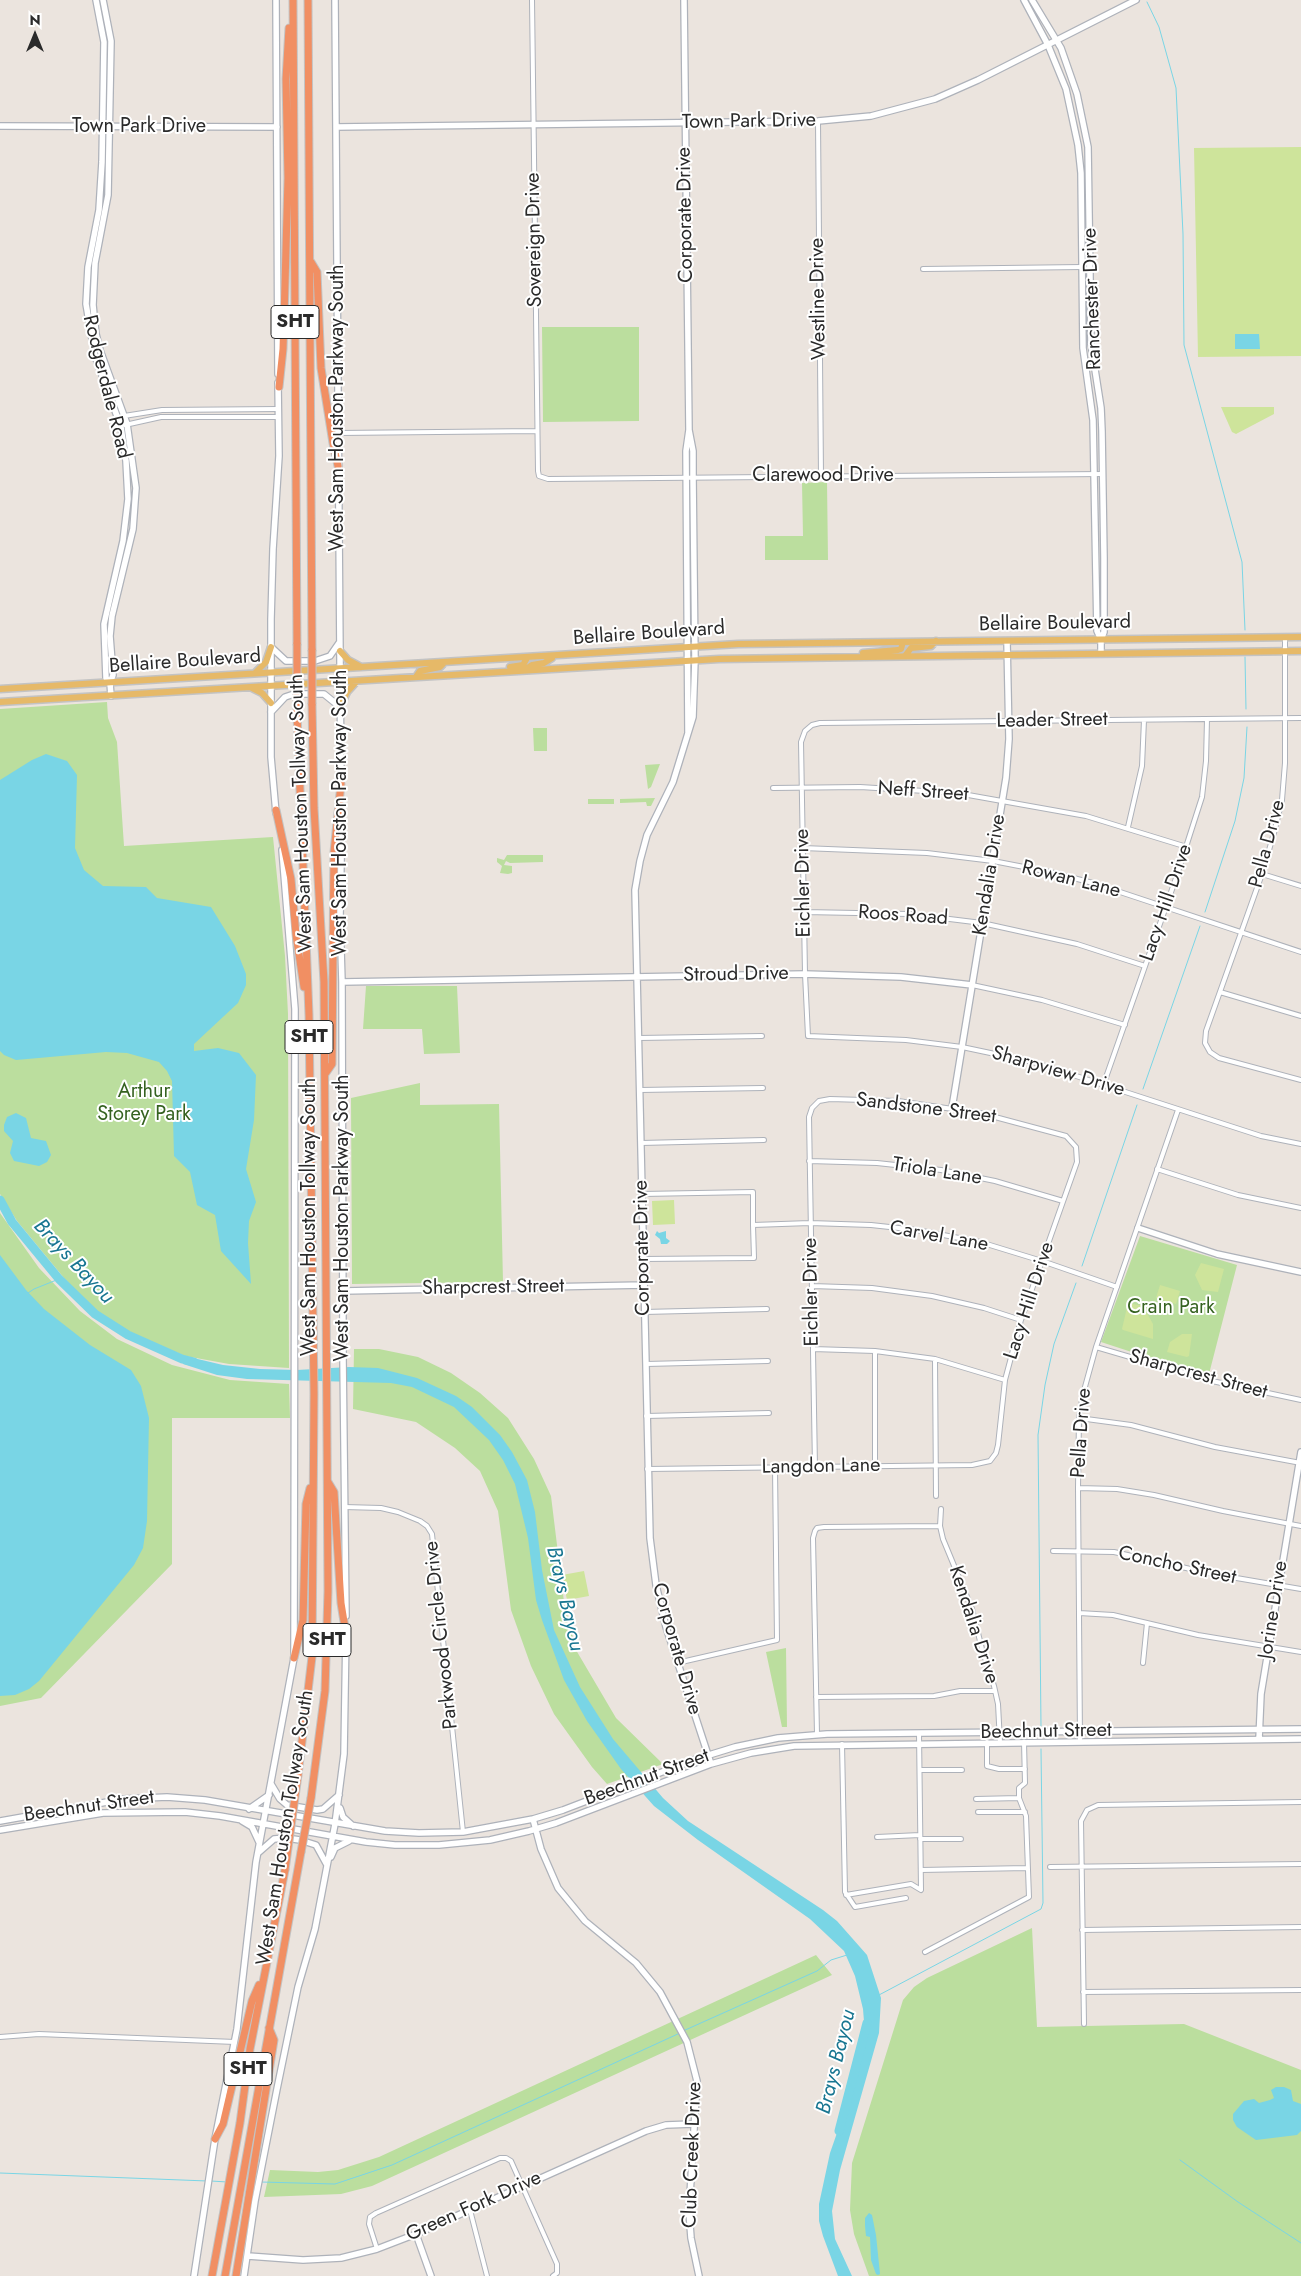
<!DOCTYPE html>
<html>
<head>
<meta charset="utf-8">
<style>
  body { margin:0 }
  #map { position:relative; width:1301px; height:2276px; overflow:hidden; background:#ebe4de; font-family:Jost,sans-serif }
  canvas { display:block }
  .north { position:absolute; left:10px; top:10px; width:50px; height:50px; -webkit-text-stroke:4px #fff; paint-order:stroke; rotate:0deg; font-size:14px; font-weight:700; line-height:20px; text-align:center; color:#2a2a2a }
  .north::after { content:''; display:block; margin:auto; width:18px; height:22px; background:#2a2a2a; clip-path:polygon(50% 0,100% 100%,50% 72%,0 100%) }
</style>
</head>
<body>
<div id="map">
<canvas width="1301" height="2276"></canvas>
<div class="north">N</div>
</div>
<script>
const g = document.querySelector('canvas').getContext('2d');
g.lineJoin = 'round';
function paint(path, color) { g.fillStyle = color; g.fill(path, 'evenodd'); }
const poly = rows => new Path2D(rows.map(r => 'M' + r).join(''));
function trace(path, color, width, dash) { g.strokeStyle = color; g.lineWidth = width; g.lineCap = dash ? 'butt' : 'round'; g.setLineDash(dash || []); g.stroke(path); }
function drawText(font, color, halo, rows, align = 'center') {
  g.font = font + ' Jost,sans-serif'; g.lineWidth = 4; g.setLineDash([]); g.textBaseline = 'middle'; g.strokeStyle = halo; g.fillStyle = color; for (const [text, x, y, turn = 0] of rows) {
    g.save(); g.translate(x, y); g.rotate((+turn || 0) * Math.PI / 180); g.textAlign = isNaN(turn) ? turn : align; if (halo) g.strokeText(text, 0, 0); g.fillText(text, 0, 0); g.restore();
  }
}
const green = poly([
  [542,327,639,327,639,421,543,422],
  [827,482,828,560,765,560,765,536,803,536,802,483],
  [107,702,108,718,117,742,124,846,273,837,285,956,288,1014,289,1368,229,1364,185,1356,132,1334,97,1313,64,1278,17,1221,0,1194,0,709],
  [533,728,547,728,547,751,534,751],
  [660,764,651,787,648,789,645,765],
  [655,798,651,806,647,806,646,802,620,803,620,799],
  [588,799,614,799,614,804,588,804],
  [507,855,543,855,543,862,510,863,506,861,504,865,512,866,512,873,508,874,500,873,502,866,497,862,497,858,504,860],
  [366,986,457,986,460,1053,424,1054,422,1029,363,1029],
  [420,1083,420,1105,499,1104,503,1282,352,1284,351,1098],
  [0,1213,39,1268,80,1311,117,1339,172,1365,230,1380,289,1384,290,1418,172,1418,172,1564,41,1698,0,1706],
  [1140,1236,1237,1265,1209,1374,1156,1360,1101,1342],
  [354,1349,379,1349,418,1357,451,1373,480,1393,508,1418,534,1459,551,1496,564,1602,576,1650,616,1718,663,1764,607,1784,592,1767,554,1714,531,1666,511,1610,498,1511,480,1471,455,1448,416,1422,353,1409],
  [786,1648,787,1727,782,1727,766,1652],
  [1032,1928,1037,2027,1184,2024,1301,2070,1301,2276,869,2276,854,2234,850,2210,852,2163,903,2000,914,1987,927,1978],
  [816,1955,832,1975,372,2186,341,2194,264,2197,270,2170,318,2172,338,2170,379,2157]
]);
const pitch = poly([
  [1301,147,1301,356,1198,357,1194,148],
  [1221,407,1274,407,1274,414,1236,434,1232,432],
  [674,1200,675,1224,653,1225,652,1201],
  [1201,1263,1224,1269,1218,1292,1202,1290,1195,1275],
  [1160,1285,1180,1291,1176,1304,1156,1298],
  [1128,1303,1143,1306,1153,1324,1153,1339,1123,1330,1122,1329],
  [1182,1334,1192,1334,1189,1356,1187,1357,1167,1352,1170,1342],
  [584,1571,589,1596,567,1600,562,1575]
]);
const water = poly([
  [1235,334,1259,334,1260,349,1235,349],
  [46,754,67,761,77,775,75,848,84,870,103,886,146,887,157,898,211,907,235,946,246,974,246,985,238,1003,194,1044,194,1051,218,1048,239,1053,256,1075,254,1120,246,1169,256,1202,249,1221,248,1243,251,1284,221,1251,215,1215,197,1205,190,1172,174,1156,172,1081,167,1071,159,1062,127,1053,106,1052,16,1060,4,1055,0,1051,0,780,32,760],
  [16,1113,26,1118,31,1138,46,1141,51,1155,47,1162,39,1166,14,1161,10,1153,13,1141,4,1131,4,1125,7,1117],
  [657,1231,659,1233,666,1231,666,1238,670,1241,667,1244,661,1244,660,1239,655,1235],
  [0,1255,26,1290,44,1309,90,1345,131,1370,141,1386,149,1418,147,1521,143,1548,134,1565,39,1681,29,1689,15,1695,0,1696],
  [185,1356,223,1365,260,1369,297,1370,349,1367,378,1368,417,1378,456,1396,472,1407,500,1435,512,1452,527,1480,535,1512,542,1570,554,1630,580,1687,613,1739,663,1798,688,1821,823,1910,837,1921,867,1955,881,1998,879,2033,840,2170,832,2211,835,2239,852,2276,838,2276,823,2236,819,2221,819,2204,830,2153,852,2090,865,2034,863,2009,855,1976,844,1951,810,1919,698,1840,654,1806,621,1769,587,1721,564,1680,542,1620,536,1600,528,1538,515,1484,503,1460,489,1440,454,1407,412,1387,391,1383,247,1379,217,1375,183,1364],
  [1276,2087,1284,2087,1291,2090,1293,2101,1301,2104,1301,2131,1297,2135,1256,2140,1237,2127,1233,2120,1233,2114,1244,2101,1254,2099,1259,2103,1270,2100,1274,2098,1271,2090],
  [869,2213,872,2215,876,2235,880,2274,878,2275,876,2274,871,2260,870,2237,866,2236,865,2226,865,2218]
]);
const stream = poly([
  [1147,2,1159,27,1176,88,1183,234,1184,345,1242,562,1245,630],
  [1245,657,1246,709],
  [1205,912,1235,821,1244,778,1247,727],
  [1143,1089,1200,926],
  [1082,1266,1137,1105],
  [28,1293,34,1289,59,1279],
  [1041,1726,1038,1435,1045,1385,1054,1344,1076,1283],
  [879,1995,1041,1909,1043,1903,1041,1749],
  [683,2031,817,1971,831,1960,847,1955],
  [1180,2160,1238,2202,1301,2243],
  [0,2173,207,2181],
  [211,2181,227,2182],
  [261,2182,335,2184,392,2165,680,2033]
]);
const river = poly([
  [0,1200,12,1222,59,1279,95,1314,128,1335,182,1359,194,1362],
  [839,2131,867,2023]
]);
const street = poly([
  [532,0,538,471,539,476,548,479,1103,474],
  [818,121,821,477],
  [923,269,1082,267],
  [124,416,162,410,279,409],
  [125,425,161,417,279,417],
  [338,433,537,431],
  [1285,637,1285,763,1282,800,1274,833,1262,874,1206,1031,1205,1043,1210,1052,1219,1058,1301,1080],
  [1301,718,820,723,812,725,805,731,801,742,805,974,808,1036,906,1040,962,1047,1033,1062,1261,1136,1301,1144],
  [773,788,860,787,957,793,1086,816,1187,847],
  [1128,827,1142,766,1144,720],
  [803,848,927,853,993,861,1050,872,1093,883,1301,952],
  [1262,874,1301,886],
  [804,912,909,914,982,923,1077,944,1145,966],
  [972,985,1042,1000,1125,1025],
  [1220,992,1301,1016],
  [639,1038,762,1036],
  [1104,1083,1176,878,1202,797,1206,761,1207,719],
  [640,1090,763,1088],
  [641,1143,764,1140],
  [809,1161,877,1163,941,1170,995,1181,1063,1201],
  [1157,1169,1238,1195,1301,1208],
  [642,1194,753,1192,753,1225,754,1258,643,1259],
  [753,1225,810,1223,871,1225,917,1230,980,1242,1042,1261,1117,1287],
  [812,1286,872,1288,932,1296,984,1308,1021,1320],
  [644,1312,767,1309],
  [1096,1347,1212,1381,1301,1400],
  [813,1349,875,1351,935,1359,1005,1380],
  [875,1351,875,1466],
  [935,1359,936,1496],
  [646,1364,768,1361],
  [646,1416,769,1413],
  [1079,1418,1131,1425,1215,1447,1301,1463],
  [647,1469,972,1465,990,1461,996,1453,998,1445,1005,1380,1021,1320,1077,1162,1076,1147,1066,1136,980,1113,898,1101,830,1099,819,1101,812,1108,809,1117,815,1467],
  [1078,1488,1117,1489,1154,1495,1223,1511,1301,1526],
  [344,1507,381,1508,398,1512,420,1521,427,1526,432,1534,463,1832],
  [941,1509,940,1526,943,1539,972,1609,982,1649,994,1686,998,1704,1000,1742],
  [1053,1551,1114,1552,1213,1574,1301,1589],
  [1079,1613,1113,1615,1198,1635,1301,1652],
  [677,1663,777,1640,775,1467],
  [1143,1663,1147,1623],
  [816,1697,934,1696,960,1691,995,1691],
  [817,1734,813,1538,815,1531,817,1528,824,1527,940,1526],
  [1080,1741,1078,1488,1079,1418,1083,1394,1096,1347,1178,1110],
  [987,1742,987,1766,999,1769,1025,1769],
  [842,1744,845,1892,855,1907,906,1898],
  [920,1770,962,1770],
  [976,1799,1019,1798],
  [978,1812,1025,1812],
  [877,1837,920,1835],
  [920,1839,961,1839],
  [1050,1867,1301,1864],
  [921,1870,1027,1868],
  [846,1895,911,1884,921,1890,919,1733],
  [1082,1930,1301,1927],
  [925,1952,1029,1897,1026,1816,1019,1798,1019,1788,1025,1783,1024,1742],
  [1083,1992,1301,1990],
  [1084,2024,1081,1821,1087,1810,1098,1805,1301,1802],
  [0,2037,39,2034,235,2042],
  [470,2210,487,2276],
  [377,2249,369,2224,370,2217,376,2213,500,2158,506,2158,511,2161,557,2264,557,2273,553,2276]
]);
const secondary = poly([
  [96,0,104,42,102,162,99,210,88,267,86,304,95,356,121,427,126,461,128,499,123,541,104,624,106,678,110,683],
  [103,0,111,41,108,195,95,263,93,305,96,334,100,350,127,424,136,488,133,529,112,616,110,636,113,675,110,683,111,696],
  [276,0,278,374],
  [335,0,341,787],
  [684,0,689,430,686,451,688,733],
  [1024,0,1048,45,1066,89,1078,145,1081,173,1083,348,1093,420,1097,631,1101,640],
  [1032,0,1061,48,1077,94,1088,147,1091,344,1101,408,1102,431,1104,558,1104,632,1101,640,1101,653],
  [0,126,277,127],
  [336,127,818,121,871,116,935,99,978,80,1136,0],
  [689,430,693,451,693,477,695,660,693,717,673,782,647,835,640,861,635,890,650,1538,656,1585,666,1627,711,1764],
  [271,647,286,661,315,661,330,656,339,643],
  [271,712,285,697,294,694,324,694,340,707],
  [342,808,340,917,342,982,343,1358,346,1616],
  [276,813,271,757,271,619,273,549,279,456,278,383],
  [342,982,805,974,901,977,972,985],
  [952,1108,1006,778,1009,739,1007,641],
  [1138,1228,1217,1254,1301,1272],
  [343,1291,644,1285],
  [1259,1739,1261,1694,1301,1452],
  [271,1784,280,1799,287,1805,317,1810,323,1809,339,1795],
  [340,1808,343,1817,353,1826],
  [249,1809,269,1795],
  [533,1819,541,1849,558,1888,585,1921,636,1963,660,1992,687,2042,697,2081,689,2211,691,2238,699,2276],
  [0,1821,124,1799,167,1797,205,1800,385,1831,419,1833,463,1832,533,1819,563,1810,696,1759,735,1747,778,1738,827,1734,1301,1729],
  [242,1821,252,1827,259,1842],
  [0,1830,103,1813,185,1812,220,1816,366,1842,395,1845,439,1845,490,1840,529,1831,556,1823,711,1764,751,1753,794,1746,1301,1739],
  [258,1853,274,1839,286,1838,300,1840,316,1845,327,1865],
  [331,1857,335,1848,349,1841],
  [416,2234,431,2276],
  [248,2256,303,2260,341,2258,377,2249,416,2234,646,2131,666,2125,693,2124],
  [194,2276,215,2139,237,2029,256,1862,294,1658,295,1009,282,850],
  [244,2276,255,2201,277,2089,298,1987,315,1929,335,1824,344,1754,346,1631]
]);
const primary = poly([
  [340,651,348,660,361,667],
  [863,653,898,650,901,649,903,642],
  [905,656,911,648,931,646,936,641],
  [510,667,523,665,527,658],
  [526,669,532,665,544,663,552,658],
  [255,673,266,662,271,647],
  [416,677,420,671,440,667,443,664],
  [252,688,262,693,271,703],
  [0,689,738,644,1301,637],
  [0,702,719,659,1301,651],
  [340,707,347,692,357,681]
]);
const highway = poly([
  [293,0,297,644],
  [308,0,312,650],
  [311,262,317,272,321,368,333,443,338,466],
  [279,387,283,349,285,284,288,178,286,79,289,28],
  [297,714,309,1015,314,1394,312,1657,298,1775],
  [276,810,291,879,296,935,304,987],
  [325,1074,332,1064,334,852,341,784],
  [328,1482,334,1492,341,1603,346,1634],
  [294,1658,303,1620,306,1504,310,1488],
  [311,1798,325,1691,328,1591,324,982,314,808,312,704],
  [215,2139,223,2124,252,2001,259,1985],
  [212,2276,240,2123,250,2049,285,1870],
  [225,2276,301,1852],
  [236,2276,274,2040,269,2028]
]);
const highwayBridge = poly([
  [297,644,297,714],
  [312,650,312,704],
  [301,1852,311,1798],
  [285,1870,298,1775]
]);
const shields = [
  [295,322,48],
  [309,1037,48],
  [327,1640,48],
  [248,2069,48]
];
const shieldNames = [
  ["SHT",295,322],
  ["SHT",309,1037],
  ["SHT",327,1640],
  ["SHT",248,2069]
];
const streetNames = [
  ["Town Park Drive",749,122,-1],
  ["Town Park Drive",139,127],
  ["Corporate Drive",686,215,-91],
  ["Sovereign Drive",535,240,-91],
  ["Westline Drive",819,299,-91],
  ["Ranchester Drive",1093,299,-92],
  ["Rodgerdale Road",106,387,76],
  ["West Sam Houston Parkway South",338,408,-90],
  ["Clarewood Drive",823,476],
  ["Bellaire Boulevard",1055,624,-1],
  ["Bellaire Boulevard",649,634,-4],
  ["Bellaire Boulevard",185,662,-4],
  ["Leader Street",1052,721,-1],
  ["Neff Street",923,792,4],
  ["West Sam Houston Tollway South",302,813,-92],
  ["West Sam Houston Parkway South",341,813,-90],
  ["Pella Drive",1268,844,-75],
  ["Kendalia Drive",990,875,-81],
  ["Rowan Lane",1071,880,14],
  ["Eichler Drive",804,883,-91],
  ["Lacy Hill Drive",1167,903,-71],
  ["Roos Road",903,916,4],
  ["Stroud Drive",736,975,-1],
  ["Sharpview Drive",1058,1072,16],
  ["Sandstone Street",926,1109,7],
  ["Triola Lane",937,1172,9],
  ["West Sam Houston Tollway South",310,1217,-90],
  ["West Sam Houston Parkway South",343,1218,-90],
  ["Carvel Lane",939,1237,10],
  ["Corporate Drive",643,1248,-91],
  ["Sharpcrest Street",493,1288,-1],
  ["Eichler Drive",812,1292,-91],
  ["Lacy Hill Drive",1030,1301,-72],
  ["Sharpcrest Street",1198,1375,15],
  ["Pella Drive",1082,1433,-86],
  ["Langdon Lane",821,1467,-1],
  ["Concho Street",1177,1566,12],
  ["Jorine Drive",1274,1610,-81],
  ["Kendalia Drive",973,1625,72],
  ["Parkwood Circle Drive",442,1635,-96],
  ["Corporate Drive",676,1649,74],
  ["Beechnut Street",1046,1732,-1],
  ["Beechnut Street",647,1778,-20],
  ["Beechnut Street",89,1807,-8],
  ["West Sam Houston Tollway South",286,1828,-81],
  ["Club Creek Drive",693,2155,-88],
  ["Green Fork Drive",474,2207,-24]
];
const parkNames = [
  ["Arthur",144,1092],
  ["Storey Park",144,1115],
  ["Crain Park",1171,1308]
];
const waterNames = [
  ["Brays Bayou",73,1262,47],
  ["Brays Bayou",564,1599,77],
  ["Brays Bayou",837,2062,-76]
];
paint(green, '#bbde9e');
paint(pitch, '#cee49b');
paint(water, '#79d5e5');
trace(stream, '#79d5e5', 1);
trace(river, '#79d5e5', 9);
trace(street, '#aeb2ba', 6);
trace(secondary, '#aeb2ba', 8);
trace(primary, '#c3c3c3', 9);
trace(highway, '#c3c3c3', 9);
trace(street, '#fff', 4);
trace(secondary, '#fff', 5.5);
trace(primary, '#e6b968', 6);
trace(highway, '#f18f63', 7);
trace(highwayBridge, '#c3c3c3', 9, []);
trace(highwayBridge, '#f18f63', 7);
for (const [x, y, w] of shields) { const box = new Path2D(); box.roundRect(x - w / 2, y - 16.5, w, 33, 4); g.fillStyle = '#fff'; g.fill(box); trace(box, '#2a2a2a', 1); }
drawText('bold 19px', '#2a2a2a', null, shieldNames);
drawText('20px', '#2a2a2a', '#fff', streetNames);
drawText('20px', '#356220', '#fff', parkNames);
drawText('italic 21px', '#187691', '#fff', waterNames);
</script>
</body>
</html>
